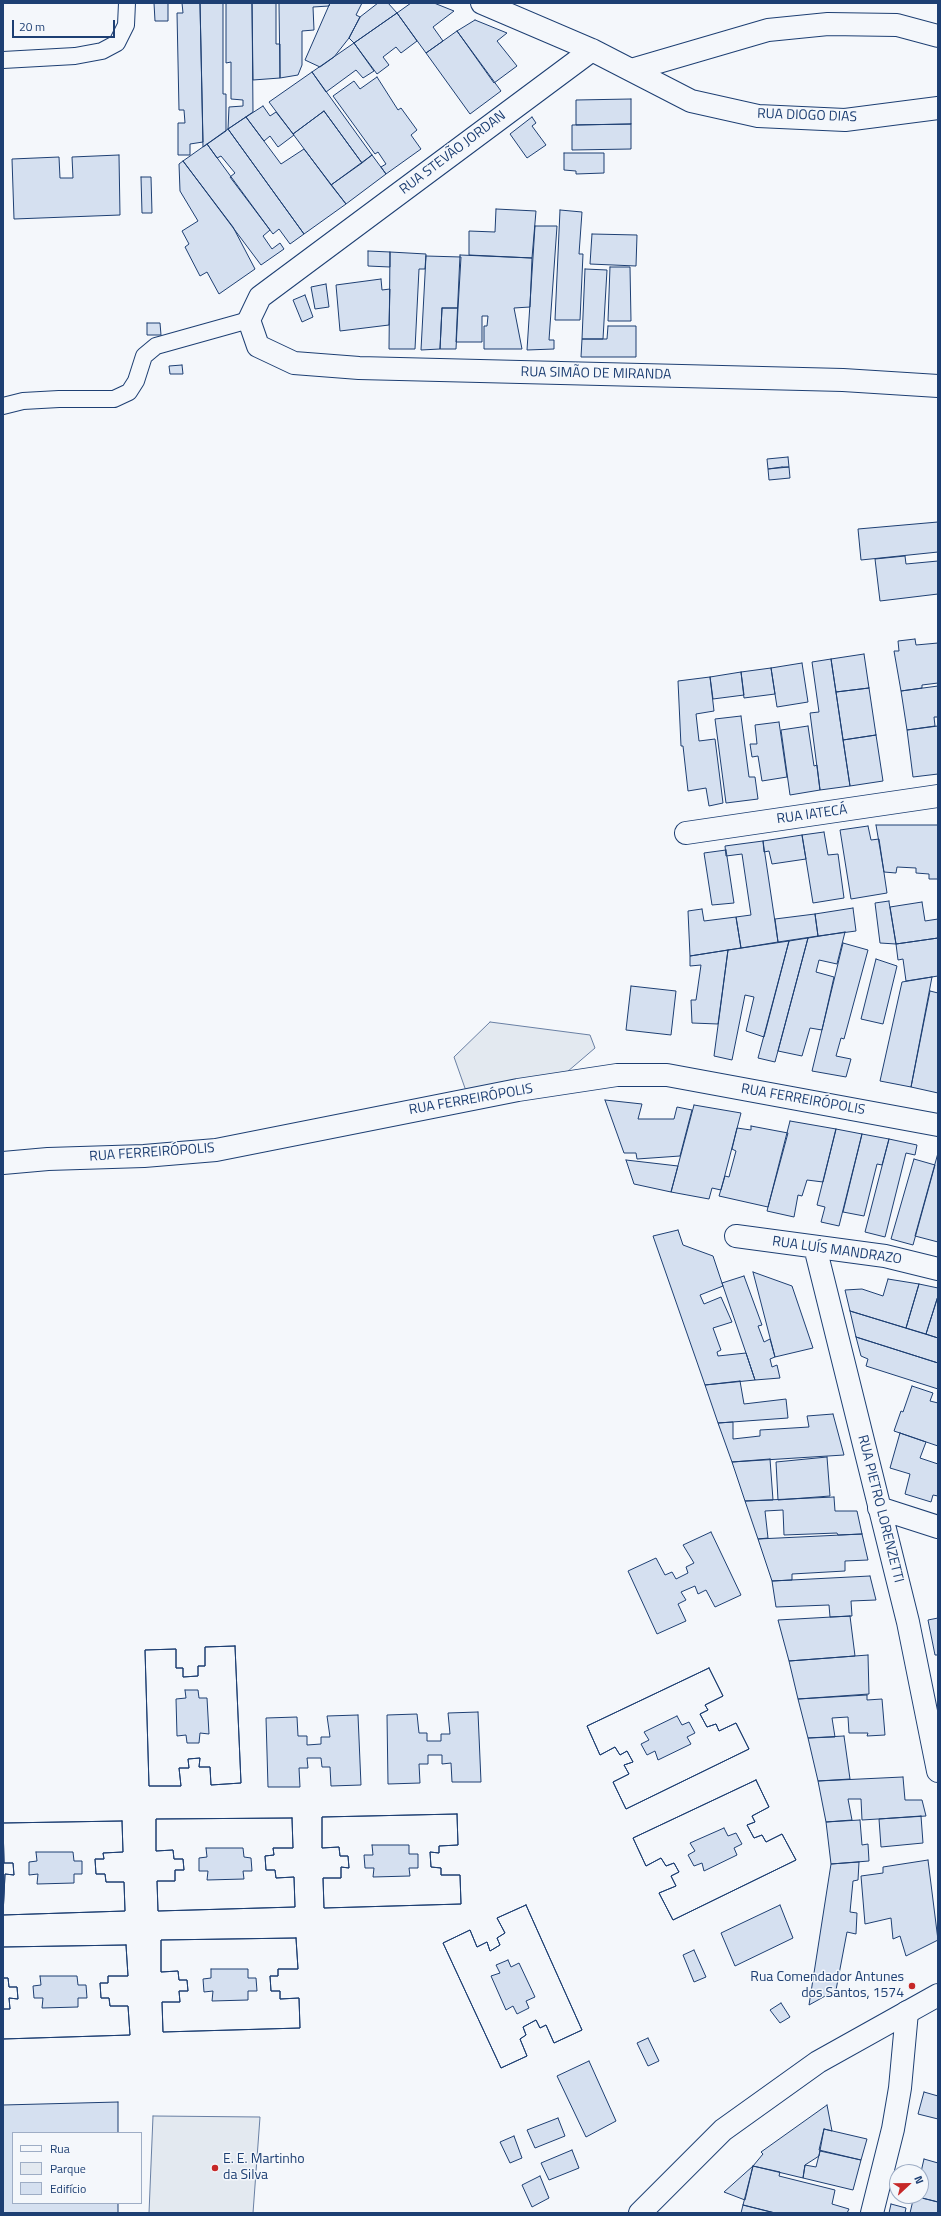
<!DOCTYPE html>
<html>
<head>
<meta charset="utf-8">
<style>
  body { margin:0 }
  #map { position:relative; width:941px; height:2216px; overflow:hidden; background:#f4f7fb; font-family:"Titillium Web",sans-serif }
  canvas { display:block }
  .frame { position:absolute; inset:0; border:4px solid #1d3f73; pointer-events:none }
  .legend { position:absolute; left:12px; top:2132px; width:130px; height:72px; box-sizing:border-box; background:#f4f7fb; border:1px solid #9eadc5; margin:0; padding:5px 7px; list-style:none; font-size:12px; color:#1d3f73 }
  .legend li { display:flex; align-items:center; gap:8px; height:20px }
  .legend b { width:20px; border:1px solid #9eadc5 }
  .north { position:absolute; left:889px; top:2164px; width:40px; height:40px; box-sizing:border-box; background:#f4f7fb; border:1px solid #9eadc5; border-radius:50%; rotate:68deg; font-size:11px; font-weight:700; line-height:16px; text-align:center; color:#1d3f73 }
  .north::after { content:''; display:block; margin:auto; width:14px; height:18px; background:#c62828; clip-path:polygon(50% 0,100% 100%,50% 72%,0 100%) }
  .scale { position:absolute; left:12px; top:20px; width:103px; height:18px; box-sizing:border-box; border:2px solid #1d3f73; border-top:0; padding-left:5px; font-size:12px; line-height:14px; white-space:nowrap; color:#1d3f73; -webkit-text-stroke:3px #f4f7fb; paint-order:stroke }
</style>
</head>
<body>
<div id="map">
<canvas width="941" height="2216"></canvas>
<div class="frame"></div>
<ul class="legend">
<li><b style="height:5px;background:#f4f7fb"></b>Rua</li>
<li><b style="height:11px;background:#e3e9f0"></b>Parque</li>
<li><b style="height:11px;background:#d5e0f0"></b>Edifício</li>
</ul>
<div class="north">N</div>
<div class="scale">20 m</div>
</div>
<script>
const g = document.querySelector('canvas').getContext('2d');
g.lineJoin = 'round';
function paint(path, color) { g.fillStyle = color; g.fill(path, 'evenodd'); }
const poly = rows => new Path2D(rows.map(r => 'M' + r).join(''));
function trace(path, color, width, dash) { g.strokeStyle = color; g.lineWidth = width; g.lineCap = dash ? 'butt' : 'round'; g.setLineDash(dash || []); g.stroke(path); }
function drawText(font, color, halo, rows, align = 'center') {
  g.font = font + ' "Titillium Web",sans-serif'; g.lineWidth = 3; g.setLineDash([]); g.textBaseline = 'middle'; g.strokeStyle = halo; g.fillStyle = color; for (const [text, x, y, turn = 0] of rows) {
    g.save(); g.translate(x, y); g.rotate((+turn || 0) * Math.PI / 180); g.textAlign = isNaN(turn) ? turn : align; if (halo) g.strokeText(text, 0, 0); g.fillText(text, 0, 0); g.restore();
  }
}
const green = poly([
  [490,1022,590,1035,595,1048,567,1072,466,1091,454,1057,490,1022],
  [153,2116,260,2117,253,2213,149,2213,153,2116]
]);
const building = poly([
  [154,3,168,3,168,21,155,21,154,3],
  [182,3,200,3,203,142,190,144,190,155,178,155,178,123,185,123,184,110,179,110,177,13,183,13,182,3],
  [200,3,223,3,223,94,226,94,226,131,203,147,200,3],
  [226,3,252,3,253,112,228,129,229,107,243,106,243,100,231,99,231,62,226,63,226,3],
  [252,3,276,3,276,44,280,44,280,78,253,80,252,3],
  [279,3,330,3,329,6,313,7,314,30,302,31,302,65,298,75,280,78,279,3],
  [330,3,362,3,356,15,360,17,349,38,334,57,320,67,305,60,330,3],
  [378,3,388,3,397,13,354,43,349,38,360,17,378,3],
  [411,3,434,3,454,11,433,27,443,41,426,53,397,13,411,3],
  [397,13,417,41,401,53,396,47,383,57,389,65,377,74,354,43,397,13],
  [475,20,507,33,497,41,517,66,494,83,457,31,475,20],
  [457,31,501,91,470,114,426,53,457,31],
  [354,43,374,71,363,78,356,70,326,92,312,72,354,43],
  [312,72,372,155,362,163,324,111,293,134,269,102,312,72],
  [377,77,398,110,401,108,417,130,411,135,421,149,386,174,381,167,386,164,378,152,375,154,333,96,354,81,360,89,377,77],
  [631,99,631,124,576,125,576,100,631,99],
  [263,106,270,116,276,112,294,135,278,147,270,136,264,141,246,117,263,106],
  [324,111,362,163,331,185,293,134,324,111],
  [246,117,281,164,304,149,346,204,304,234,228,129,246,117],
  [532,117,536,123,532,126,546,145,527,158,510,134,532,117],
  [631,124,631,149,572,150,572,125,631,124],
  [228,129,304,234,290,244,279,229,273,234,230,177,235,173,221,156,217,158,207,144,228,129],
  [207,144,270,230,263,236,272,249,280,243,284,249,261,265,183,161,207,144],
  [564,153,604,153,604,173,576,174,576,171,564,170,564,153],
  [119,155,120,215,14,219,12,159,59,157,60,178,73,178,72,157,119,155],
  [372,155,386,174,346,204,331,185,372,155],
  [183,161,233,227,255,269,219,294,207,272,200,276,185,247,189,244,182,231,198,221,180,191,179,164,183,161],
  [141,177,151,177,152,213,142,213,141,177],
  [496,209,536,211,532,258,469,255,469,231,495,232,496,209],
  [560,210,582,212,579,254,583,254,580,320,555,320,560,210],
  [535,226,557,226,549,340,554,340,554,349,527,350,535,226],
  [592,234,637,235,636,266,590,264,592,234],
  [368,251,390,252,390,267,368,266,368,251],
  [390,252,426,254,425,269,419,269,415,349,389,349,390,252],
  [460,255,532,258,530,307,514,308,522,349,484,349,484,326,487,326,488,316,482,316,482,342,456,342,460,255],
  [426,256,461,257,458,308,442,308,440,349,421,350,426,256],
  [610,267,630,267,631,321,608,321,610,267],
  [585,269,607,270,603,339,582,339,585,269],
  [381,279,382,290,390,289,389,325,340,331,336,285,381,279],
  [326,284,329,307,315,309,311,287,326,284],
  [305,295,313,317,302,322,293,300,305,295],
  [442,308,458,308,456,349,440,349,442,308],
  [147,323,160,323,161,335,147,335,147,323],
  [608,326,636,326,636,357,581,357,582,339,607,339,608,326],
  [182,365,183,374,170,374,169,366,182,365],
  [788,457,789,467,768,469,767,459,788,457],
  [782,467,789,467,790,478,769,480,768,469,782,467],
  [938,522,938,552,861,560,858,529,938,522],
  [905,556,906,564,938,561,938,594,880,601,875,559,905,556],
  [915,639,916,645,938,643,938,683,922,685,922,688,901,691,894,651,899,651,898,641,915,639],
  [864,654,869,688,836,692,831,659,864,654],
  [831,659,850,786,820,790,810,713,819,712,812,662,831,659],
  [802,663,808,702,777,707,771,668,802,663],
  [771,668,775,694,744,698,741,672,771,668],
  [741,672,744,695,713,699,710,677,741,672],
  [710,677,714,711,696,714,699,741,715,739,723,803,709,806,706,788,688,791,683,746,681,746,678,681,710,677],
  [938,686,938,717,934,717,935,726,907,730,901,691,938,686],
  [869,688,876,735,843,740,836,692,869,688],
  [741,716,749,777,755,777,758,799,726,803,715,719,741,716],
  [779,722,787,777,762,781,758,756,752,757,750,744,757,744,755,725,779,722],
  [808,726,814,766,817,765,820,790,790,795,781,730,808,726],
  [938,726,938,774,913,777,907,730,938,726],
  [876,735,883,781,850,786,843,740,876,735],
  [876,825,938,825,938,879,929,879,929,874,916,873,916,868,897,867,896,873,884,872,876,825],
  [868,826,871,840,879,839,887,893,851,899,840,830,868,826],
  [824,832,828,855,838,854,844,898,813,903,802,835,824,832],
  [802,835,806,859,772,864,769,851,764,852,763,841,802,835],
  [763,841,778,942,741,948,736,917,751,915,742,854,726,856,725,846,763,841],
  [726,850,734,903,712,905,704,853,726,850],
  [889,901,889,902,896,944,880,943,875,903,889,901],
  [922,902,925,921,938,919,938,938,896,944,890,907,922,902],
  [853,908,856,931,818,936,815,914,853,908],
  [702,909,704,921,736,917,741,948,690,956,688,911,702,909],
  [815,914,818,936,778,942,775,919,815,914],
  [845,932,837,964,819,960,816,972,834,977,822,1030,810,1028,802,1056,778,1051,808,938,845,932],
  [808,938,775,1062,758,1058,789,941,808,938],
  [938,938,938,976,906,981,903,959,898,960,896,944,938,938],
  [789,941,764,1037,746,1031,754,997,745,995,732,1060,714,1056,728,950,789,941],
  [843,943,868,950,844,1039,841,1038,836,1056,851,1059,846,1077,812,1071,843,943],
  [728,950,718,1024,692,1023,691,1000,696,1000,701,965,690,966,690,956,728,950],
  [876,959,897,966,883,1024,861,1019,876,959],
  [932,977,911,1087,880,1081,902,982,932,977],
  [631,986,676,991,671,1035,626,1030,631,986],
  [930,991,938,993,938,1093,911,1087,930,991],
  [605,1100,642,1104,638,1119,674,1119,677,1107,692,1110,680,1156,637,1159,636,1153,624,1153,605,1100],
  [694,1105,741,1113,721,1190,712,1188,709,1199,671,1192,694,1105],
  [790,1121,836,1129,823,1182,807,1180,802,1196,798,1195,794,1217,767,1211,790,1121],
  [751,1126,788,1133,768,1207,719,1196,725,1176,729,1177,736,1151,732,1149,737,1128,751,1130,751,1126],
  [836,1129,862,1134,839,1226,821,1222,825,1207,817,1205,836,1129],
  [862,1134,889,1139,882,1165,877,1164,864,1216,843,1212,862,1134],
  [889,1139,917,1145,915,1155,906,1153,885,1237,865,1232,889,1139],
  [938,1153,938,1242,915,1236,938,1153],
  [914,1159,935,1165,913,1245,891,1239,914,1159],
  [626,1160,678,1166,671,1192,634,1184,626,1160],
  [678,1230,683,1245,713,1256,723,1286,700,1295,704,1304,721,1297,732,1322,713,1328,721,1350,717,1352,718,1356,746,1353,755,1380,705,1385,653,1236,678,1230],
  [753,1272,792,1286,813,1348,775,1357,753,1272],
  [744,1276,762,1325,758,1326,764,1342,770,1339,775,1357,770,1359,772,1367,777,1365,780,1378,755,1380,746,1353,722,1283,744,1276],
  [888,1279,919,1284,906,1328,850,1311,845,1290,862,1289,883,1296,888,1279],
  [919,1284,938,1288,938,1296,926,1334,906,1328,919,1284],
  [938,1296,938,1338,926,1334,938,1296],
  [850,1311,938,1338,938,1363,856,1337,850,1311],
  [856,1337,938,1363,938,1389,866,1366,868,1359,861,1356,856,1337],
  [740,1381,744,1404,786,1399,788,1418,718,1423,705,1385,740,1381],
  [912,1386,933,1393,930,1401,938,1403,938,1446,894,1431,901,1411,903,1412,912,1386],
  [833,1414,844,1455,732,1462,718,1423,733,1422,733,1439,760,1436,760,1430,809,1427,807,1416,833,1414],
  [900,1433,926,1442,920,1458,938,1464,938,1496,933,1495,931,1502,905,1494,910,1474,890,1468,900,1433],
  [827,1457,830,1496,778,1500,776,1462,827,1457],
  [770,1459,773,1500,745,1501,732,1462,770,1459],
  [834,1497,835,1511,857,1511,862,1534,838,1535,837,1533,784,1535,783,1510,765,1511,768,1538,758,1539,745,1501,834,1497],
  [711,1532,741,1595,715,1607,706,1590,698,1594,695,1586,681,1592,686,1600,678,1604,686,1621,657,1634,628,1571,656,1558,665,1575,672,1572,676,1579,688,1573,686,1567,694,1563,683,1545,711,1532],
  [862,1534,868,1560,845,1561,845,1571,792,1574,792,1580,772,1581,758,1539,862,1534],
  [870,1576,876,1600,851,1601,852,1616,830,1617,829,1605,776,1607,772,1581,870,1576],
  [850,1616,855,1656,789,1661,778,1620,850,1616],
  [938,1618,938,1655,935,1655,928,1620,938,1618],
  [235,1646,241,1783,211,1785,210,1767,199,1767,200,1758,188,1759,189,1768,179,1768,181,1786,149,1786,145,1650,176,1649,176,1668,183,1668,183,1677,198,1676,198,1666,205,1666,205,1647,235,1646],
  [185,1690,198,1690,199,1698,207,1698,209,1734,200,1733,199,1743,187,1743,186,1735,177,1736,176,1699,186,1698,185,1690],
  [235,1646,241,1783,211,1785,210,1767,199,1767,200,1758,188,1759,189,1768,179,1768,181,1786,149,1786,145,1650,176,1649,176,1668,183,1668,183,1677,198,1676,198,1666,205,1666,205,1647,235,1646],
  [868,1655,869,1694,798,1699,789,1661,868,1655],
  [709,1668,723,1696,705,1705,708,1710,700,1714,707,1727,716,1724,719,1731,736,1723,749,1749,626,1809,613,1782,629,1774,624,1765,633,1762,627,1751,620,1755,615,1747,600,1755,587,1726,709,1668],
  [677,1716,682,1725,689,1722,695,1733,687,1737,691,1744,658,1760,655,1751,647,1755,641,1744,649,1740,644,1732,677,1716],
  [709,1668,723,1696,705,1705,708,1710,700,1714,707,1727,716,1724,719,1731,736,1723,749,1749,626,1809,613,1782,629,1774,624,1765,633,1762,627,1751,620,1755,615,1747,600,1755,587,1726,709,1668],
  [867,1695,867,1700,882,1699,885,1735,867,1736,868,1733,849,1733,848,1717,832,1718,835,1737,808,1738,798,1699,867,1695],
  [478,1712,481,1782,452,1782,451,1763,442,1764,442,1755,428,1755,428,1764,419,1764,420,1783,388,1784,387,1715,417,1714,419,1733,427,1733,427,1741,441,1741,441,1734,450,1734,448,1713,478,1712],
  [358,1715,361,1785,331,1786,330,1767,322,1767,321,1758,307,1758,308,1768,299,1768,300,1787,268,1787,266,1718,297,1717,298,1736,307,1736,307,1745,321,1744,321,1737,330,1737,327,1716,358,1715],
  [844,1736,850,1779,818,1781,808,1738,844,1736],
  [903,1777,905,1800,922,1800,926,1816,862,1820,861,1799,848,1799,852,1820,826,1822,818,1781,903,1777],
  [756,1780,769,1807,752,1816,755,1822,747,1825,754,1838,762,1835,766,1842,782,1834,796,1860,673,1920,659,1893,676,1886,671,1876,679,1872,674,1863,666,1866,661,1858,646,1866,633,1838,756,1780],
  [724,1828,728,1836,736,1833,742,1844,734,1848,737,1855,704,1871,702,1863,694,1866,688,1855,695,1851,690,1843,724,1828],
  [756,1780,769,1807,752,1816,755,1822,747,1825,754,1838,762,1835,766,1842,782,1834,796,1860,673,1920,659,1893,676,1886,671,1876,679,1872,674,1863,666,1866,661,1858,646,1866,633,1838,756,1780],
  [457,1814,458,1845,439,1846,439,1853,430,1852,431,1867,441,1868,441,1875,460,1875,461,1904,324,1908,323,1878,341,1878,341,1867,349,1868,348,1856,340,1856,339,1847,322,1848,322,1817,457,1814],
  [372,1845,409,1845,409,1854,418,1854,418,1868,409,1868,410,1876,373,1877,374,1868,365,1868,364,1855,373,1855,372,1845],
  [457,1814,458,1845,439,1846,439,1853,430,1852,431,1867,441,1868,441,1875,460,1875,461,1904,324,1908,323,1878,341,1878,341,1867,349,1868,348,1856,340,1856,339,1847,322,1848,322,1817,457,1814],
  [921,1816,923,1843,881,1847,879,1819,921,1816],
  [292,1818,293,1848,273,1848,274,1855,265,1856,266,1870,275,1870,276,1878,294,1877,295,1907,158,1911,157,1881,175,1881,175,1870,184,1870,183,1859,174,1859,173,1850,156,1851,156,1819,292,1818],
  [206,1848,243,1848,244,1857,251,1858,252,1871,243,1871,244,1879,207,1880,208,1871,199,1871,199,1858,207,1857,206,1848],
  [292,1818,293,1848,273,1848,274,1855,265,1856,266,1870,275,1870,276,1878,294,1877,295,1907,158,1911,157,1881,175,1881,175,1870,184,1870,183,1859,174,1859,173,1850,156,1851,156,1819,292,1818],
  [860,1820,862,1845,868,1844,869,1861,831,1864,826,1822,860,1820],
  [122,1821,123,1852,103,1853,104,1859,95,1859,96,1874,105,1874,106,1882,124,1882,125,1911,3,1915,5,1874,14,1875,13,1863,4,1863,3,1823,122,1821],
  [36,1852,73,1852,74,1861,82,1861,82,1874,74,1874,74,1883,37,1884,38,1874,29,1875,29,1862,37,1861,36,1852],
  [122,1821,123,1852,103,1853,104,1859,95,1859,96,1874,105,1874,106,1882,124,1882,125,1911,3,1915,5,1874,14,1875,13,1863,4,1863,3,1823,122,1821],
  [928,1860,938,1940,906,1956,900,1936,893,1939,891,1918,865,1924,861,1876,883,1873,883,1867,928,1860],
  [859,1862,858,1880,853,1881,850,1912,857,1913,856,1934,847,1932,836,1990,809,2005,831,1864,859,1862],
  [526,1905,582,2030,554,2043,546,2025,540,2028,536,2020,523,2027,526,2035,520,2039,527,2056,501,2068,443,1943,470,1930,477,1947,487,1942,490,1951,500,1945,497,1938,505,1933,497,1918,526,1905],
  [508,1960,511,1967,519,1963,535,1997,526,2001,529,2008,517,2014,513,2006,506,2010,491,1976,500,1973,496,1965,508,1960],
  [526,1905,582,2030,554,2043,546,2025,540,2028,536,2020,523,2027,526,2035,520,2039,527,2056,501,2068,443,1943,470,1930,477,1947,487,1942,490,1951,500,1945,497,1938,505,1933,497,1918,526,1905],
  [780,1905,793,1938,735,1966,721,1933,780,1905],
  [296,1938,298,1969,278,1969,278,1976,270,1976,271,1991,280,1991,280,1999,299,1998,300,2028,163,2032,162,2002,180,2002,179,1991,188,1991,187,1980,179,1980,178,1971,161,1972,161,1940,296,1938],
  [211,1969,248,1969,248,1978,256,1978,257,1991,248,1991,248,2000,212,2001,213,1991,204,1992,203,1979,211,1978,211,1969],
  [296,1938,298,1969,278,1969,278,1976,270,1976,271,1991,280,1991,280,1999,299,1998,300,2028,163,2032,162,2002,180,2002,179,1991,188,1991,187,1980,179,1980,178,1971,161,1972,161,1940,296,1938],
  [126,1945,128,1976,108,1976,108,1983,100,1983,101,1998,109,1998,110,2006,128,2006,130,2035,3,2039,3,2009,10,2009,9,1998,18,1999,17,1987,9,1987,8,1978,3,1978,3,1947,126,1945],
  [40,1976,77,1976,78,1985,86,1985,87,1998,78,1998,78,2007,42,2008,43,1998,34,1998,33,1986,41,1985,40,1976],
  [126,1945,128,1976,108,1976,108,1983,100,1983,101,1998,109,1998,110,2006,128,2006,130,2035,3,2039,3,2009,10,2009,9,1998,18,1999,17,1987,9,1987,8,1978,3,1978,3,1947,126,1945],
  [694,1950,706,1977,694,1982,683,1955,694,1950],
  [781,2003,790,2017,780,2023,770,2010,781,2003],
  [648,2038,659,2061,648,2066,637,2043,648,2038],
  [589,2061,616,2121,586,2137,557,2076,589,2061],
  [924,2092,938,2096,938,2119,918,2114,924,2092],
  [118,2102,118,2133,13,2133,13,2203,118,2203,118,2213,3,2213,3,2105,118,2102],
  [827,2105,832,2131,824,2129,819,2156,805,2165,803,2178,753,2166,763,2154,761,2152,827,2105],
  [558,2118,565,2136,535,2148,527,2130,558,2118],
  [824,2129,867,2139,861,2160,819,2150,824,2129],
  [514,2136,522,2158,510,2163,500,2142,514,2136],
  [572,2150,579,2168,549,2180,541,2163,572,2150],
  [820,2151,861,2160,853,2190,803,2178,805,2165,816,2167,820,2151],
  [924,2159,938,2163,938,2202,914,2196,921,2196,921,2172,924,2159],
  [753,2166,780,2172,779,2176,835,2190,832,2204,849,2209,847,2213,775,2213,743,2205,753,2166],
  [753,2166,745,2200,724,2192,753,2166],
  [540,2176,549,2198,532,2207,522,2185,540,2176],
  [914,2196,938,2202,938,2213,910,2213,914,2196],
  [891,2204,906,2208,905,2213,889,2213,891,2204],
  [743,2205,775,2213,741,2213,743,2205]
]);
const lane = poly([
  [3,60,75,56,102,51,117,43,126,25,127,3],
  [3,406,23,401,59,399,114,399,129,392,136,381,144,356,156,346,249,320]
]);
const street = poly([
  [482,3,592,50,691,101,758,116,845,120,938,108],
  [592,50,260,297,249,320,258,346,294,363,359,368,843,380,938,386],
  [631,70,768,30,828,24,897,25,938,36],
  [686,833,938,796],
  [3,1163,48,1159,144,1156,216,1150,518,1090,617,1075,667,1075,938,1125],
  [736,1236,885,1256,938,1269],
  [815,1247,908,1622,938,1771],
  [879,1508,938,1527],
  [872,2213,893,2129,900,2088,907,2012]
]);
const secondary = poly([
  [640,2213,723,2130,818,2062,938,1995]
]);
const markers = [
  [912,1986,4,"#c62828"],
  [215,2168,4,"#c62828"]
];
const streetNames = [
  ["RUA DIOGO DIAS",807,116,2],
  ["RUA STEVÃO JORDAN",453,153,-37],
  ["RUA SIMÃO DE MIRANDA",596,374,1],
  ["RUA IATECÁ",812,815,-8],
  ["RUA FERREIRÓPOLIS",471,1100,-10],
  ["RUA FERREIRÓPOLIS",803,1100,10],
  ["RUA FERREIRÓPOLIS",152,1153,-4],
  ["RUA LUÍS MANDRAZO",837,1251,8],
  ["RUA PIETRO LORENZETTI",880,1509,76]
];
const poiNames = [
  ["Rua Comendador Antunes",904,1978],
  ["dos Santos, 1574",904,1994],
  ["E. E. Martinho",223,2160,"left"],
  ["da Silva",223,2176,"left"]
];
paint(green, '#e3e9f0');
trace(green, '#687fa3', 1);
paint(building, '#d5e0f0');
trace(building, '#1d3f73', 1);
trace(lane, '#1d3f73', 18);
trace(street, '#1d3f73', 24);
trace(secondary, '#1d3f73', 24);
trace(lane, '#f4f7fb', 16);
trace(street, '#f4f7fb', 22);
trace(secondary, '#f4f7fb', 22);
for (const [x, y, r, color] of markers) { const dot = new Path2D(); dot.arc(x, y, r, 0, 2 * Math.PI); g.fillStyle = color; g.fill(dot); trace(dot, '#f4f7fb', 1.5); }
drawText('14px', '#1d3f73', '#f4f7fb', streetNames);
drawText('14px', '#1d3f73', '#f4f7fb', poiNames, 'right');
</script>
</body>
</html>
